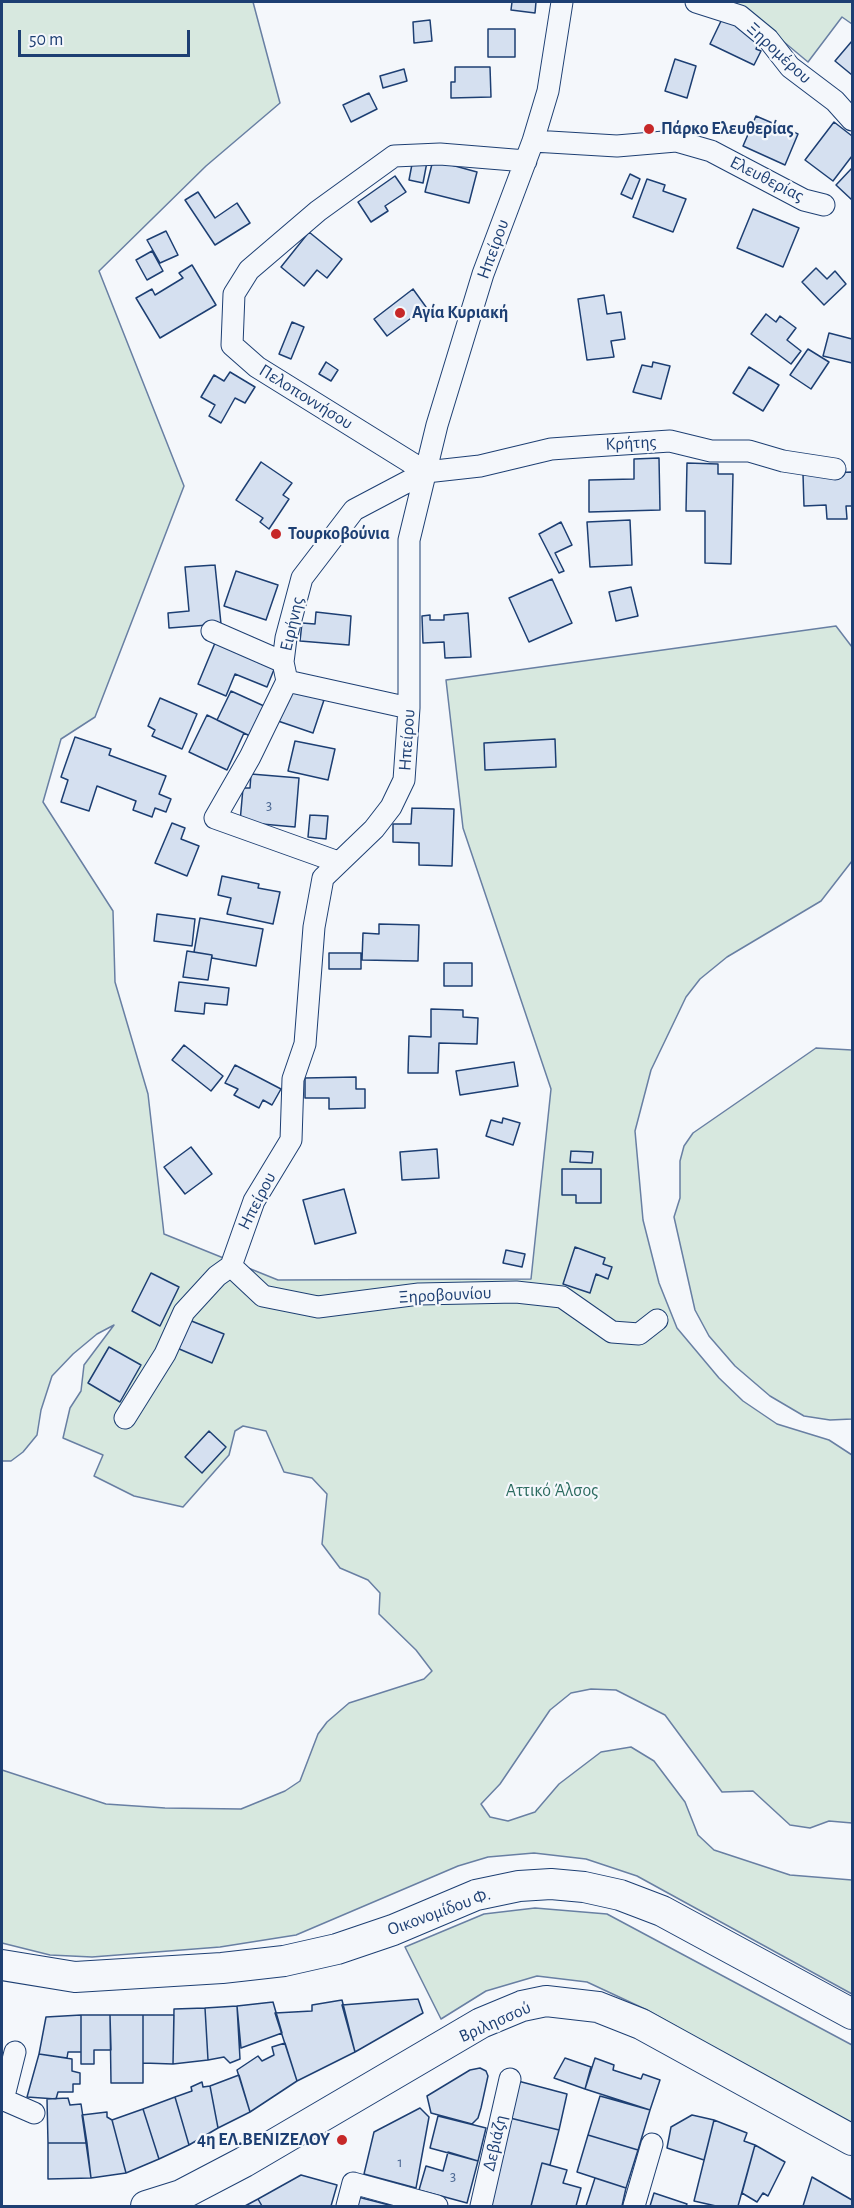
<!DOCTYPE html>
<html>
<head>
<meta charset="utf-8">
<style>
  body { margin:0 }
  #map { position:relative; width:854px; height:2208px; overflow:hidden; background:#f4f7fb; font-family:"Alegreya Sans",sans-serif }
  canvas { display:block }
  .frame { position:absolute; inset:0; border:3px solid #1d3f73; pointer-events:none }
  .scale { position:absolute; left:18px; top:30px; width:172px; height:27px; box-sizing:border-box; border:3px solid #1d3f73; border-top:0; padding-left:8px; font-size:18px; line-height:21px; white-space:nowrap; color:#1d3f73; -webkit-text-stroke:4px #f4f7fb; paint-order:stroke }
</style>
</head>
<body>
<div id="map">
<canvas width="854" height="2208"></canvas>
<div class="frame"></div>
<div class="scale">50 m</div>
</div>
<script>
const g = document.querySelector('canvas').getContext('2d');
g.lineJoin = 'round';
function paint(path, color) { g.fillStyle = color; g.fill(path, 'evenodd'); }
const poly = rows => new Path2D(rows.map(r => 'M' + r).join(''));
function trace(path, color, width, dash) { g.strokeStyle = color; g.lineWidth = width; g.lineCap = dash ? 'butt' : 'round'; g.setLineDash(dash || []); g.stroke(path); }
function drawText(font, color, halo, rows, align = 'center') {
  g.font = font + ' "Alegreya Sans",sans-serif'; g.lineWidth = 4.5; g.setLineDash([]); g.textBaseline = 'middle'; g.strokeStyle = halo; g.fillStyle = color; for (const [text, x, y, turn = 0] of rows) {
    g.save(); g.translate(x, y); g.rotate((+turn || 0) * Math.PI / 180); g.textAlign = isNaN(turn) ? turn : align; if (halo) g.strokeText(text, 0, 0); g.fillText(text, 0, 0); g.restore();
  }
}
const green = poly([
  [2,2,253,2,280,103,206,166,99,271,184,486,95,717,61,739,43,802,113,911,115,982,148,1094,164,1234,278,1280,531,1279,551,1089,463,828,446,680,836,626,852,647,852,861,821,901,727,957,700,979,686,997,651,1070,635,1131,643,1220,659,1283,677,1328,719,1378,743,1401,777,1424,829,1440,852,1455,852,1823,829,1821,810,1828,790,1825,753,1791,722,1792,665,1715,616,1690,591,1689,571,1693,550,1710,500,1784,481,1804,490,1817,508,1821,535,1812,559,1784,601,1752,631,1747,654,1761,685,1802,698,1835,714,1850,790,1875,852,1880,852,1994,637,1876,586,1859,534,1853,488,1857,458,1866,296,1935,220,1947,92,1957,50,1955,2,1943,2,1770,106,1804,165,1808,241,1809,285,1791,300,1781,318,1734,327,1722,349,1703,424,1679,432,1671,416,1650,379,1614,380,1593,368,1580,340,1568,322,1544,327,1494,312,1478,284,1472,266,1431,243,1426,235,1431,229,1455,183,1507,134,1496,94,1476,103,1455,63,1438,70,1408,81,1391,84,1365,114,1325,97,1334,73,1354,52,1376,41,1410,37,1435,23,1452,11,1461,2,1461,2,2],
  [729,2,852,2,852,24,842,17,808,62,748,12,729,2],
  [816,1048,852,1050,852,1419,830,1420,804,1416,770,1396,735,1366,709,1336,695,1310,674,1217,680,1198,680,1161,684,1146,693,1133,816,1048],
  [535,1908,607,1914,852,2045,852,2126,647,2010,587,1982,537,1976,486,1991,441,2019,405,1947,484,1914,535,1908]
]);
const building = poly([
  [512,2,536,2,535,13,511,10,512,2],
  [722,19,761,36,756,49,761,51,754,65,710,44,722,19],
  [430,20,432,41,414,43,413,22,430,20],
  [488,29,515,29,515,57,488,57,488,29],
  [852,41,852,75,835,61,852,41],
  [675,59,696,66,687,98,665,91,675,59],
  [455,67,490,67,491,97,451,98,451,82,455,82,455,67],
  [404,69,407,81,383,88,380,76,404,69],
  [369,93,377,109,351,122,343,105,369,93],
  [756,116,798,134,785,165,743,146,756,116],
  [834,122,852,136,852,156,833,181,805,160,834,122],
  [413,159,427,162,423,183,409,180,413,159],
  [433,160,477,172,469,203,425,192,433,160],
  [852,168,852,200,836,185,852,168],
  [630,174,640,179,632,199,621,194,630,174],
  [395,176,406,192,385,206,388,211,371,222,358,202,395,176],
  [647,179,665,185,663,191,686,199,673,232,633,217,647,179],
  [198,192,215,218,237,203,250,223,215,245,185,200,198,192],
  [753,209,799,228,783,267,737,248,753,209],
  [166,231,178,255,160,263,147,240,166,231],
  [309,232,342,259,327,278,317,270,304,286,281,267,309,232],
  [152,251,163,271,147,280,136,260,152,251],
  [192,265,216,305,160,338,136,298,152,289,155,295,183,278,179,273,192,265],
  [816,268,827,279,835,271,846,284,824,305,802,282,816,268],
  [413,289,426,307,387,336,374,319,413,289],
  [604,295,607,314,621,312,625,339,611,341,614,357,587,360,578,299,604,295],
  [766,314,776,322,780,316,796,328,787,340,801,351,791,364,751,334,766,314],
  [292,322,304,327,291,359,279,354,292,322],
  [829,333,852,339,852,363,823,356,829,333],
  [808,349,829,362,811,389,790,375,808,349],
  [326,362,338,370,331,381,319,374,326,362],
  [653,362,670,366,661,399,633,392,642,365,652,367,653,362],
  [749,367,779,385,763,411,733,393,749,367],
  [230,372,255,387,245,403,235,398,221,423,209,416,215,405,201,397,214,375,224,381,230,372],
  [659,458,660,510,589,512,589,480,634,479,634,459,659,458],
  [261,462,292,483,283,495,289,499,269,529,260,522,263,518,236,500,261,462],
  [687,463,718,464,718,474,733,474,731,564,705,563,705,511,686,511,687,463],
  [852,472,852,506,846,506,847,519,827,519,826,505,804,506,803,474,852,472],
  [630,520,632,565,590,567,587,522,630,520],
  [561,522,572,545,555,553,564,571,559,573,539,534,561,522],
  [215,565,221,624,169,628,168,613,189,611,185,567,215,565],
  [236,571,278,585,266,620,224,606,236,571],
  [552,579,572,623,529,642,509,598,552,579],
  [631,587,638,616,616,621,609,592,631,587],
  [316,612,351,616,349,645,300,641,302,623,315,624,316,612],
  [468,613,471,657,445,658,444,642,423,643,422,616,430,615,430,620,444,620,444,615,468,613],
  [215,643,275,667,267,687,235,674,226,696,198,684,215,643],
  [289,688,324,700,313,733,278,721,289,688],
  [231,691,264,706,250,736,217,720,231,691],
  [160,698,197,714,182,749,152,736,155,730,148,726,160,698],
  [207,715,244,733,227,770,189,752,207,715],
  [75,737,111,749,109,755,166,776,159,794,171,799,166,812,155,808,152,817,133,810,136,801,97,786,89,811,61,802,68,780,61,777,75,737],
  [555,739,556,767,485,770,484,743,555,739],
  [295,741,335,749,328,780,288,771,295,741],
  [251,774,299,778,295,827,240,822,243,788,250,788,251,774],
  [412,808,454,809,452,866,419,865,419,843,393,842,393,824,411,824,412,808],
  [310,815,328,816,326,839,308,837,310,815],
  [172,823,185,828,181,839,199,846,187,876,155,863,172,823],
  [222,876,259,884,258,888,280,892,273,924,227,914,231,898,218,895,222,876],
  [157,914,195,919,192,946,154,941,157,914],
  [200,918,263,929,256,966,212,958,212,955,194,952,200,918],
  [379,924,419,925,418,961,362,960,363,933,379,934,379,924],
  [187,951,212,955,208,980,183,977,187,951],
  [329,953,361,953,361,969,329,969,329,953],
  [444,963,472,963,472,986,444,986,444,963],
  [179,982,229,988,227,1005,205,1003,204,1014,175,1011,179,982],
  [431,1009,463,1010,463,1017,478,1018,477,1044,439,1043,438,1073,408,1073,409,1036,431,1037,431,1009],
  [184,1045,223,1076,211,1091,172,1060,184,1045],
  [514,1062,518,1086,460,1095,456,1071,514,1062],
  [235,1065,281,1089,272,1105,263,1100,259,1108,234,1095,238,1089,225,1083,235,1065],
  [356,1077,356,1089,365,1089,365,1108,329,1109,329,1098,305,1098,305,1078,356,1077],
  [503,1118,520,1123,513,1145,486,1136,491,1120,502,1123,503,1118],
  [191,1147,212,1174,185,1194,164,1167,191,1147],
  [437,1149,439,1178,402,1180,400,1152,437,1149],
  [571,1151,593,1152,592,1163,570,1162,571,1151],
  [562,1169,601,1169,601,1203,576,1203,576,1195,562,1195,562,1169],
  [344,1189,356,1233,315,1244,303,1200,344,1189],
  [575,1247,605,1258,603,1264,612,1267,608,1279,596,1274,590,1293,563,1284,575,1247],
  [506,1250,525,1254,522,1267,503,1263,506,1250],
  [151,1273,179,1287,160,1326,132,1311,151,1273],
  [189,1320,224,1334,212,1363,177,1348,189,1320],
  [109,1347,141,1365,120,1402,88,1383,109,1347],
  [209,1431,226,1447,202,1473,185,1457,209,1431],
  [418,1999,423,2013,355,2052,342,2005,418,1999],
  [342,2000,355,2052,297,2081,275,2013,312,2011,312,2005,342,2000],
  [273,2002,282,2033,241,2048,237,2006,273,2002],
  [237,2006,240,2059,230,2063,224,2057,208,2060,205,2008,237,2006],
  [205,2008,208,2060,173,2064,174,2009,205,2008],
  [81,2015,81,2052,68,2052,67,2058,39,2054,46,2017,81,2015],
  [81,2015,110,2015,111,2050,94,2050,94,2064,81,2064,81,2015],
  [110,2015,143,2015,143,2083,111,2083,110,2015],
  [143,2015,174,2015,173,2064,143,2063,143,2015],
  [285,2043,297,2081,250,2112,237,2070,258,2056,262,2061,274,2055,272,2047,285,2043],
  [39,2054,72,2059,72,2071,80,2073,80,2084,73,2084,73,2092,58,2092,56,2099,27,2097,39,2054],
  [565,2058,591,2067,585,2089,554,2078,565,2058],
  [595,2058,614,2065,613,2070,641,2079,643,2074,660,2080,650,2110,585,2089,595,2058],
  [480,2068,486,2071,488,2076,481,2108,478,2118,472,2124,431,2113,427,2096,470,2070,480,2068],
  [239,2075,250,2112,218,2128,210,2086,239,2075],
  [518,2081,567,2094,559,2130,510,2118,518,2081],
  [202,2082,203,2087,210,2086,218,2128,189,2145,175,2097,192,2091,191,2087,202,2082],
  [600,2096,650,2110,638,2150,588,2135,600,2096],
  [175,2097,189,2145,159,2159,143,2109,175,2097],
  [68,2098,70,2105,81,2104,87,2143,48,2143,47,2099,68,2098],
  [420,2108,429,2117,416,2188,364,2174,374,2132,420,2108],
  [143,2109,159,2159,126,2173,112,2120,143,2109],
  [107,2112,107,2117,112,2120,126,2173,91,2178,82,2115,107,2112],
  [692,2115,714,2120,704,2160,667,2148,671,2127,692,2115],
  [438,2116,486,2128,478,2161,430,2148,438,2116],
  [510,2118,559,2130,550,2165,542,2163,531,2206,487,2206,510,2118],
  [714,2120,747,2133,744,2141,755,2145,738,2206,716,2206,694,2201,714,2120],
  [588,2135,638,2150,626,2188,577,2172,588,2135],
  [48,2143,87,2143,91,2178,48,2179,48,2143],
  [755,2145,785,2162,768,2196,763,2193,757,2202,742,2193,755,2145],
  [448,2152,478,2161,467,2203,419,2190,426,2166,443,2171,448,2152],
  [542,2163,567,2170,563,2183,581,2188,576,2206,531,2206,542,2163],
  [301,2175,337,2185,331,2206,262,2206,258,2199,301,2175],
  [812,2177,852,2200,852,2206,803,2206,812,2177],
  [595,2178,626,2188,622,2206,586,2206,595,2178],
  [654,2193,687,2204,686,2206,650,2206,654,2193],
  [358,2197,389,2205,388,2206,355,2206,358,2197],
  [258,2199,262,2206,245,2206,258,2199]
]);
const street = poly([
  [696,2,740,16,768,39,790,67,835,101,852,120],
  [533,141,617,146,676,141,711,151,804,200,824,205],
  [426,472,257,367,232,345,234,294,249,270,318,211,394,156,440,154,526,161],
  [212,631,283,662],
  [287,681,409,708],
  [338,862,215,818,250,757,287,681,283,662,286,638,302,578,354,510,426,472,480,466,551,449,593,446,670,441,711,451,749,451,783,461,835,469],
  [231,1266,263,1296,318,1307,419,1294,516,1292,562,1297,612,1332,639,1334,657,1320],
  [125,1418,165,1354,184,1312,217,1276,231,1266,254,1201,291,1140,293,1079,305,1044,314,927,323,878,374,829,391,807,404,780,409,708,409,540,437,425,483,274,533,141,548,91,562,2],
  [2,2099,34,2113],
  [3,2100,15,2052],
  [347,2206,353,2183,437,2206],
  [481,2206,510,2079],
  [634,2206,652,2144]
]);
const secondary = poly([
  [2,1965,75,1977,222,1968,284,1961,337,1949,393,1930,476,1895,519,1886,551,1884,584,1887,620,1895,662,1911,852,2014],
  [146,2206,181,2195,244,2162,481,2023,522,2006,546,2001,598,2007,641,2024,852,2140]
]);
const markers = [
  [649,129,6,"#c62828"],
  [400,313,6,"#c62828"],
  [276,534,6,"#c62828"],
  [342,2140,6,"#c62828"]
];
const numberNames = [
  ["3",269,805],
  ["1",400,2162],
  ["3",453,2176]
];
const streetNames = [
  ["Ξηρομέρου",779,53,43],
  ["Ελευθερίας",767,179,27],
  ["Ηπείρου",493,249,-70],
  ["Πελοποννήσου",306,397,32],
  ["Κρήτης",631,443,-3],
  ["Ειρήνης",292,624,-77],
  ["Ηπείρου",407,740,-86],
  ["Ηπείρου",257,1201,-63],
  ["Ξηροβουνίου",445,1295,-3],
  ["Οικονομίδου Φ.",439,1912,-20],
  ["Βριλησσού",495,2022,-24],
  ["Δεβιάζη",495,2143,-77]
];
const poiNames = [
  ["Πάρκο Ελευθερίας",661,129],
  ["Αγία Κυριακή",412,313],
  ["Τουρκοβούνια",288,534],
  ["4η ΕΛ.ΒΕΝΙΖΕΛΟΥ",330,2140,"right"]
];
const parkNames = [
  ["Αττικό Άλσος",552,1491]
];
paint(green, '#d7e8df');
trace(green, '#687fa3', 1.5);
paint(building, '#d5e0f0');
trace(building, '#1d3f73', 1.5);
trace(street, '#1d3f73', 23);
trace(secondary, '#1d3f73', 32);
trace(street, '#f4f7fb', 21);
trace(secondary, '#f4f7fb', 30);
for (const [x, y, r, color] of markers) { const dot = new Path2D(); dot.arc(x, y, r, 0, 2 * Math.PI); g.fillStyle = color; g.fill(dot); trace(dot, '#f4f7fb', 2); }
drawText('15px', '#4b6792', null, numberNames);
drawText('18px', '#1d3f73', '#f4f7fb', streetNames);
drawText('bold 18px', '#1d3f73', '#f4f7fb', poiNames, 'left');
drawText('18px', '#2c6c60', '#f4f7fb', parkNames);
</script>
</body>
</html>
